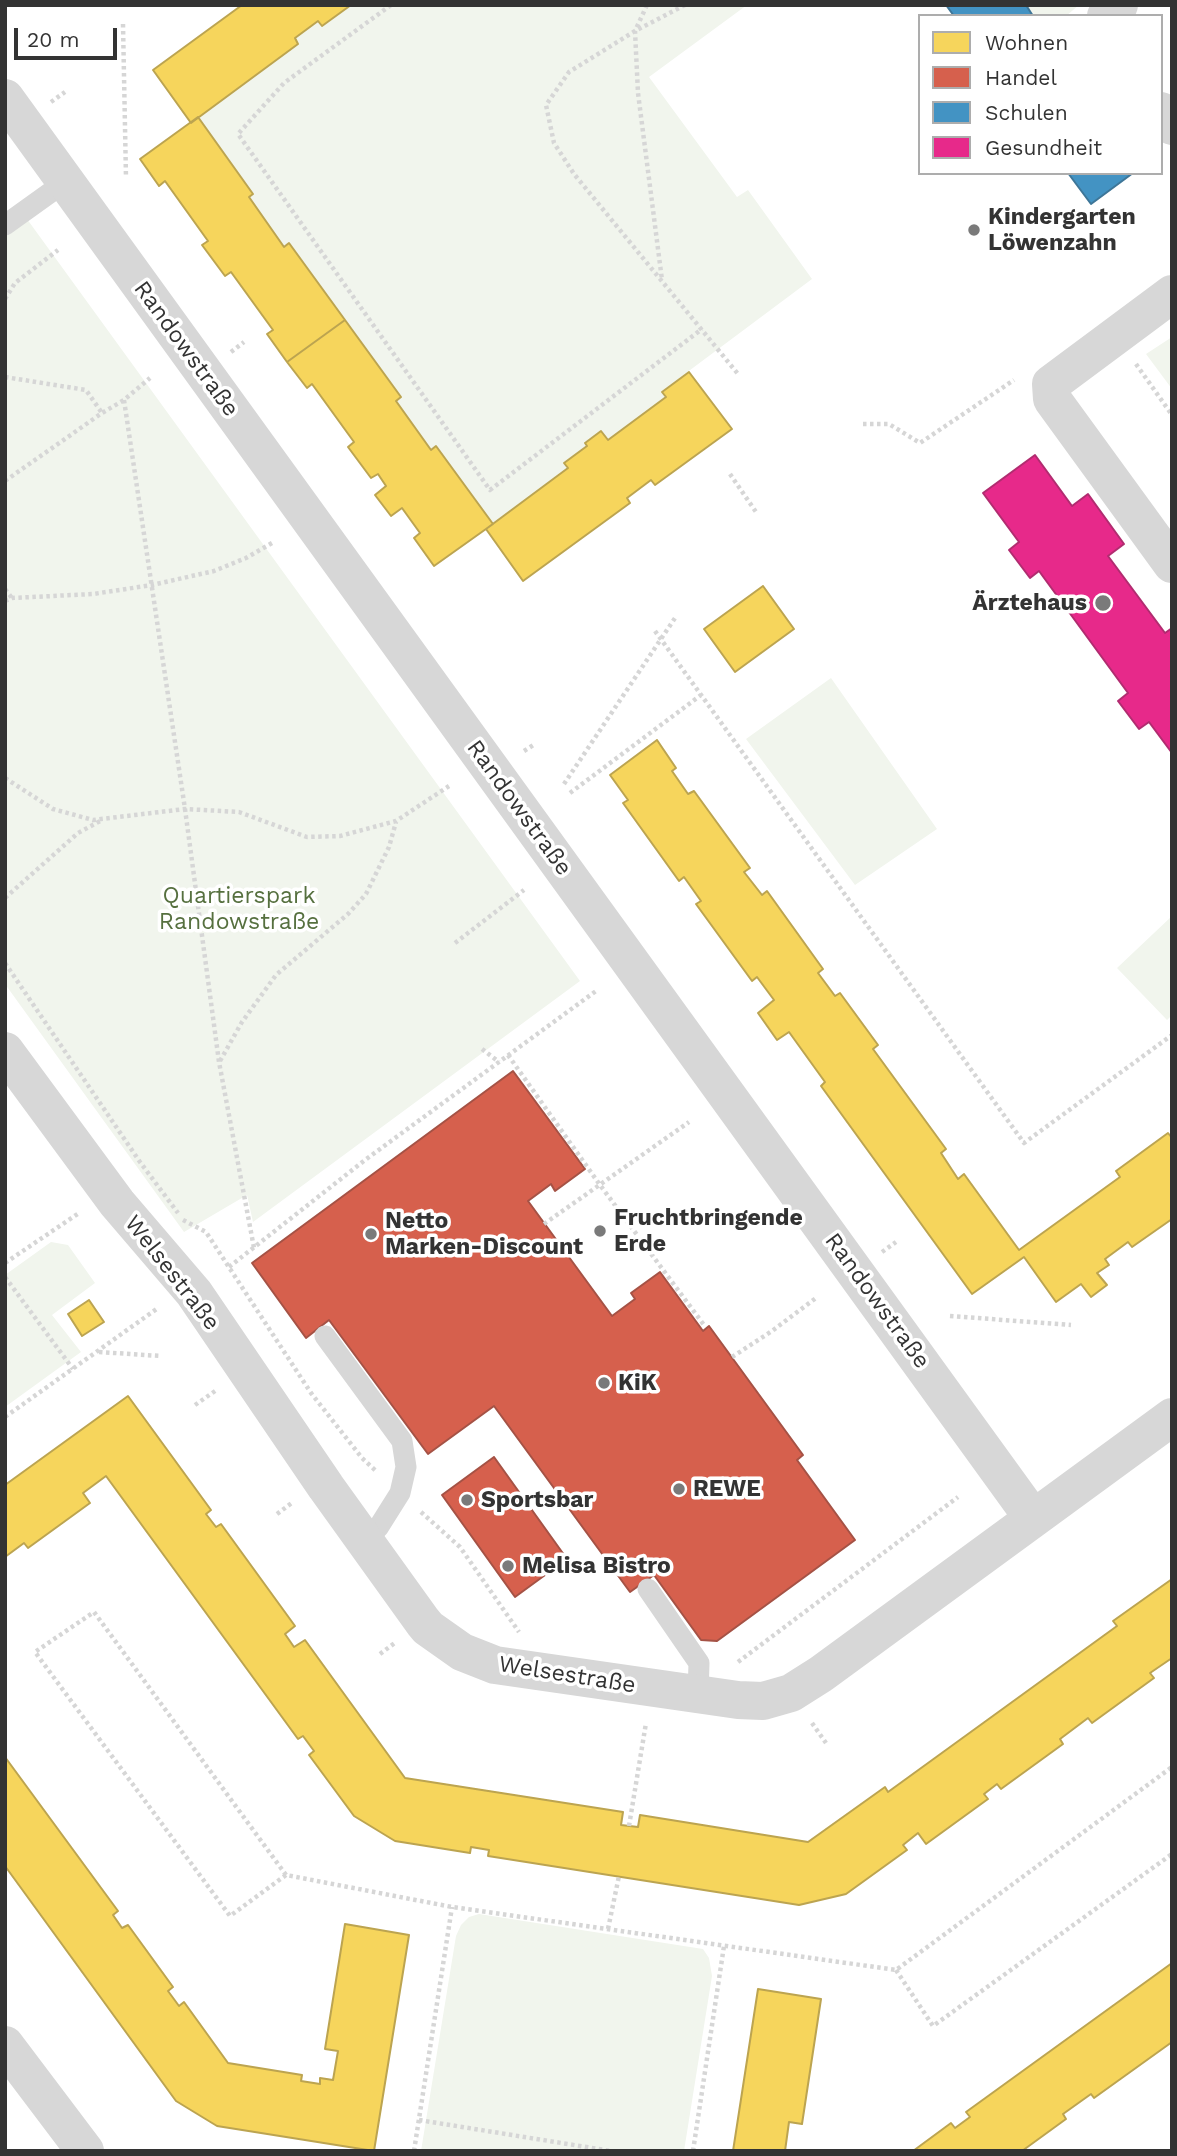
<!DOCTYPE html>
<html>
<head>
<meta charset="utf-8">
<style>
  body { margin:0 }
  #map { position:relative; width:1177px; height:2156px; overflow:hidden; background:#fff; font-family:"Work Sans",sans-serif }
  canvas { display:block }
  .frame { position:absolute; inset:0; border:7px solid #333; pointer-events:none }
  .legend { position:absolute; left:918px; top:14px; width:245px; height:161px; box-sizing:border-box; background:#fff; border:2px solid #adadad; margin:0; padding:9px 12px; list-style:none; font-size:21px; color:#333 }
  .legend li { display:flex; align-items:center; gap:14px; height:35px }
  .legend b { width:35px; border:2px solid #adadad }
  .scale { position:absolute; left:14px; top:28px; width:103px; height:32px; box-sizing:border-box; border:4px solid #333; border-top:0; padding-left:9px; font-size:21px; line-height:24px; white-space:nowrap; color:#333; -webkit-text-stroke:5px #fff; paint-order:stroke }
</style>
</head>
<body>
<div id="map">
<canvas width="1177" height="2156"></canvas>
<div class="frame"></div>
<ul class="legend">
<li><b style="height:19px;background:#f6d55c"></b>Wohnen</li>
<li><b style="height:19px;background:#d6604d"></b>Handel</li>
<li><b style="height:19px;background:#4393c3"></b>Schulen</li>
<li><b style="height:19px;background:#e7298a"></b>Gesundheit</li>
</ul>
<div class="scale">20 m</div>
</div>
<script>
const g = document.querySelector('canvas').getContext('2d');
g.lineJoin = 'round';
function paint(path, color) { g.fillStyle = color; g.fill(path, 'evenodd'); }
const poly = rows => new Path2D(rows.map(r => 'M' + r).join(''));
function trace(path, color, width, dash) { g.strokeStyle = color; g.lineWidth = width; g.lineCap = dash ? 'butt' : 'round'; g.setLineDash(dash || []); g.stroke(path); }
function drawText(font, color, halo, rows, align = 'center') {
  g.font = font + ' "Work Sans",sans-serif'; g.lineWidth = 7; g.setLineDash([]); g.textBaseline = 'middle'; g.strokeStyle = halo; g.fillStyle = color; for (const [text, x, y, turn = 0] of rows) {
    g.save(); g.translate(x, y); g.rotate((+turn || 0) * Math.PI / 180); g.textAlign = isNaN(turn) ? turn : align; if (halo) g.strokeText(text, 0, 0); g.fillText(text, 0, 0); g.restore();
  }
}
const green = poly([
  [351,5,747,5,649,77,737,197,748,190,812,279,662,391,666,397,608,440,601,431,585,442,587,446,564,462,568,468,493,524,437,447,431,450,396,401,401,397,289,243,284,247,249,197,253,193,198,117,298,44,295,38,318,21,323,26],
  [1026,5,1079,5,1066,16,1033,16],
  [27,219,580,981,253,1222,247,1195,184,1232,5,984,5,234],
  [1172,337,1172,389,1146,354],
  [831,678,937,829,855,885,746,739],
  [1172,916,1172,1015,1167,1020,1117,968],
  [51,1242,68,1245,95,1283,52,1315,81,1352,5,1407,5,1275],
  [479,1914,703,1949,709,1958,712,1976,684,2151,421,2151,456,1936,461,1925,469,1917]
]);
const homes = poly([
  [242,5,351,5,322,26,318,21,295,38,298,44,191,123,153,70,242,5],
  [198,117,253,194,249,197,284,247,289,243,345,320,287,362,267,334,273,330,231,272,225,276,202,245,208,241,165,181,159,186,140,159,198,117],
  [345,320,401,397,396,401,431,450,436,446,493,524,434,566,414,538,420,533,402,508,391,516,375,495,386,486,378,474,371,478,348,447,354,442,312,384,307,388,287,362,345,320],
  [689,372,732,429,655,485,651,480,627,498,630,503,523,581,486,529,568,468,564,463,587,446,585,443,601,431,608,440,666,397,662,392,689,372],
  [763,586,794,629,735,672,704,629,763,586],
  [657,740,676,768,672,771,688,794,694,791,750,868,744,872,762,895,767,891,823,969,818,973,835,996,840,993,878,1045,873,1049,946,1149,941,1153,958,1179,964,1174,1019,1250,1120,1177,1116,1171,1168,1133,1172,1138,1172,1219,1132,1247,1128,1242,1105,1259,1109,1265,1097,1273,1107,1285,1091,1297,1081,1284,1056,1302,1024,1257,972,1294,821,1086,825,1082,789,1032,777,1040,758,1013,774,1000,757,977,752,981,696,904,701,901,684,877,679,881,623,803,628,800,610,775,657,740],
  [89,1300,104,1322,82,1336,68,1314,89,1300],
  [128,1396,211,1510,206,1514,216,1527,221,1524,295,1626,285,1634,294,1647,305,1640,405,1778,623,1812,621,1825,638,1827,640,1815,808,1842,885,1787,888,1792,1117,1626,1113,1621,1172,1579,1172,1658,1150,1673,1154,1678,1092,1723,1088,1718,1060,1739,1063,1744,1001,1789,997,1784,984,1794,988,1799,926,1844,918,1833,903,1845,907,1850,846,1894,799,1905,488,1856,489,1850,471,1847,470,1853,395,1841,354,1816,309,1755,314,1751,303,1736,298,1739,106,1476,83,1493,90,1503,28,1548,24,1543,5,1557,5,1485,128,1396],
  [5,1757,118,1911,113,1915,122,1928,128,1925,173,1987,168,1991,179,2006,184,2002,228,2063,302,2075,301,2081,320,2084,320,2078,333,2080,338,2051,325,2049,345,1924,409,1935,374,2151,217,2126,176,2101,5,1866,5,1757],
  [1172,1963,1172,2042,1094,2098,1091,2094,1063,2114,1066,2119,1022,2151,913,2151,951,2123,955,2128,970,2117,966,2112,1172,1963],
  [758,1989,821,1999,802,2124,789,2122,785,2151,733,2151,758,1989]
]);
const shops = poly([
  [513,1071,585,1169,555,1191,551,1184,528,1201,612,1316,635,1299,631,1293,660,1272,703,1331,709,1326,803,1455,797,1460,855,1540,717,1641,701,1640,654,1575,630,1592,494,1406,428,1454,329,1320,306,1338,252,1263,513,1071],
  [494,1457,567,1559,515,1597,442,1495,494,1457]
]);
const schools = poly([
  [946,5,1026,5,1033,16,954,16,946,5],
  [1068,173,1133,173,1091,204,1068,173]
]);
const health = poly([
  [1035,455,1072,506,1088,494,1124,544,1108,556,1165,633,1172,628,1172,753,1149,722,1139,729,1118,701,1128,693,1039,571,1030,578,1009,550,1019,542,983,493,1035,455]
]);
const path = poly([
  [391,5,284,83,238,134,490,490,702,329],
  [647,5,635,31,638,93,662,280],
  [685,5,635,31,569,72,546,105,554,143,574,174,738,374],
  [123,24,126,178],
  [51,102,65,92],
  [5,299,15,283,58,250],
  [231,352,244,342],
  [1136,364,1172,415],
  [5,377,86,390,102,413],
  [124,400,185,809,219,1062,254,1248],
  [863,424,889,424,920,443,1014,380],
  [730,474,756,512],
  [5,481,102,413,124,400,150,378],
  [5,589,12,598],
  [5,601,12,598,93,594,152,585,214,571,246,558,272,543],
  [655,631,1024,1143,1172,1035],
  [524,751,535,744],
  [5,778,53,809,93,820,185,809,239,812,307,837,340,836,396,821,449,786],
  [564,784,675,618],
  [570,793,701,695],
  [5,898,78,833,102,820],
  [455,943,524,890],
  [5,963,140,1162,178,1213],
  [482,1049,499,1062],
  [508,1055,600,1185,704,1325],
  [220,1061,242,1022,276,975,348,914,366,894,389,847,396,822],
  [183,1220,206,1232,311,1393,362,1458,376,1471],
  [544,1224,689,1122],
  [882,1252,896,1242],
  [5,1263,79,1213],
  [229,1267,365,1160,596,991],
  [5,1277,73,1369],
  [950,1316,1071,1325],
  [99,1352,161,1356],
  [732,1357,772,1331,816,1298],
  [195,1405,218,1389],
  [5,1417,158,1308],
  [421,1512,460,1547,519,1632],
  [277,1514,293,1502],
  [380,1654,396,1642],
  [738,1662,958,1497],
  [812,1723,826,1743],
  [629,1826,646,1723],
  [286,1875,230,1916,35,1652,94,1612,286,1875,452,1907,896,1970,1172,1767],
  [608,1929,619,1876],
  [896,1970,933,2026,1172,1854],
  [419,2120,611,2151],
  [414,2151,452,1907],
  [693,2151,724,1946]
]);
const service = poly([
  [5,225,65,182],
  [325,1336,402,1441,406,1467,400,1493,378,1528],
  [648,1589,699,1663,698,1695]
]);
const minor = poly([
  [1106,16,1119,5],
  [5,98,1033,1518],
  [1161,111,1172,126],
  [1172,294,1051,384,1052,399,1172,564],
  [5,1051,117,1203,194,1293,326,1487,423,1622,428,1628,462,1652,495,1665,738,1700,763,1701,791,1693,821,1674,1172,1417],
  [5,2045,85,2151]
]);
const markers = [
  [974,230,7,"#7a7a7a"],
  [1103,603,9,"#7a7a7a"],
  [600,1231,7,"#7a7a7a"],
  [371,1234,7,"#7a7a7a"],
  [604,1383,7,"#7a7a7a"],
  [679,1489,7,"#7a7a7a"],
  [467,1500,7,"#7a7a7a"],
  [508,1566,7,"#7a7a7a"]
];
const poiNames = [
  ["Kindergarten",988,217],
  ["Löwenzahn",988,243],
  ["Ärztehaus",1087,603,"right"],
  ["Fruchtbringende",614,1218],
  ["Erde",614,1244],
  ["Netto",385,1221],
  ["Marken-Discount",385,1247],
  ["KiK",618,1383],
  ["REWE",693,1489],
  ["Sportsbar",481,1500],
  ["Melisa Bistro",522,1566]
];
const streetNames = [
  ["Randowstraße",186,349,54],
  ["Randowstraße",519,808,54],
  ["Welsestraße",172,1273,52],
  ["Randowstraße",877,1301,54],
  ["Welsestraße",567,1675,9]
];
const parkNames = [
  ["Quartierspark",239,896],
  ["Randowstraße",239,922]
];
paint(green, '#f1f5ed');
paint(homes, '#f6d55c');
trace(homes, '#bca450', 2);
paint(shops, '#d6604d');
trace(shops, '#a55245', 2);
paint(schools, '#4393c3');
trace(schools, '#3e7698', 2);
paint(health, '#e7298a');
trace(health, '#b12c70', 2);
trace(path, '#d6d6d6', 4.5, [3.5, 3.5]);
trace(service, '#d7d7d7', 21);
trace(minor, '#d7d7d7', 38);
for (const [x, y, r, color] of markers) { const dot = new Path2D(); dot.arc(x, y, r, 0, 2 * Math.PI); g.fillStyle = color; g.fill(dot); trace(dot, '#fff', 2.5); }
drawText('bold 23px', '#333', '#fff', poiNames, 'left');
drawText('23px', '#333', '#fff', streetNames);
drawText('23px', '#56703f', '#fff', parkNames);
</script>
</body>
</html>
